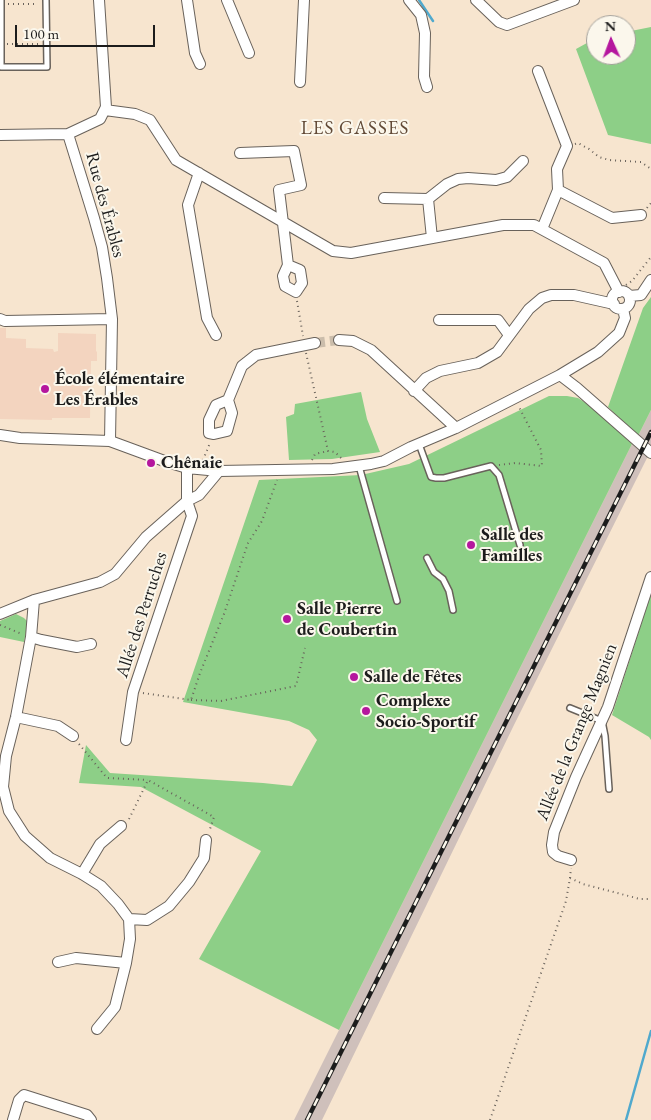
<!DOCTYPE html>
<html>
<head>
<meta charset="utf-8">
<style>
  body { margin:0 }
  #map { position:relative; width:651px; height:1120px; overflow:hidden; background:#f7e5cf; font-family:"EB Garamond",serif }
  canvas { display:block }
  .north { position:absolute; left:586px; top:15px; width:50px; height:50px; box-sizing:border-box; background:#fbf7ec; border:1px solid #a29f99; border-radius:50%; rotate:358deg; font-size:14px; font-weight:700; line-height:20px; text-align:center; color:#1c1c1c }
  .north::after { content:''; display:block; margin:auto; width:18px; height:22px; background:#b5179e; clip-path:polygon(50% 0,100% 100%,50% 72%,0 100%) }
  .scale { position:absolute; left:15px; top:25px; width:140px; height:22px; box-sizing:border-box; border:2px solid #1c1c1c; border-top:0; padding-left:6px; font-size:15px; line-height:18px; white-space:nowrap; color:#1c1c1c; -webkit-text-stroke:4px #fbf7ec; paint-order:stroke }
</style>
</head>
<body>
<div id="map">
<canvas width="651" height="1120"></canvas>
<div class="north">N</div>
<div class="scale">100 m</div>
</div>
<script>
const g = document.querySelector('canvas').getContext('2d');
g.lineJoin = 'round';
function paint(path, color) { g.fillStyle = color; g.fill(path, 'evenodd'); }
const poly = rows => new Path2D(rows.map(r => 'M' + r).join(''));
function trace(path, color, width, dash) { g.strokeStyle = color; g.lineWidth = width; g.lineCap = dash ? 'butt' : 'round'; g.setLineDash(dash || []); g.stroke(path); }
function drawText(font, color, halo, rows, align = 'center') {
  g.font = font + ' "EB Garamond",serif'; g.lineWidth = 4; g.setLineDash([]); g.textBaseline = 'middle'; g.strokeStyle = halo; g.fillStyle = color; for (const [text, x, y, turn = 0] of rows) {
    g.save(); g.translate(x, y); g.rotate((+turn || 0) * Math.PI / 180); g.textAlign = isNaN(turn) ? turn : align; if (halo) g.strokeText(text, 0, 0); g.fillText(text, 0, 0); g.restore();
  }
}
const built = poly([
  [0,328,6,328,6,338,26,339,26,348,53,349,54,352,58,351,58,333,96,334,96,351,97,352,97,361,91,361,90,418,52,418,52,420,0,419]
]);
const industrial = poly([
  [651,410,651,445,638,436],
  [632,444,648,456,513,727,322,1120,294,1120]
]);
const green = poly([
  [651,27,651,144,608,135,576,49,596,38,596,55,626,55,626,32],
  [651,297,651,410,638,436,608,407,643,308],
  [361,392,367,419,380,452,332,459,289,460,286,417,294,414,295,404],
  [549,396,567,396,578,398,592,407,632,444,339,1030,199,959,261,851,141,787,79,783,86,745,110,773,263,783,292,786,317,740,309,730,289,721,183,702,259,480,361,475,409,464],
  [651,594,651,740,649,737,612,715],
  [16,614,24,618,28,622,24,642,0,637,0,621]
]);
const stream = poly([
  [419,0,433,21],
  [626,1120,651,1031]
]);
const minorTunnel = poly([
  [315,343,339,340]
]);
const path = poly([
  [8,4,38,4],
  [7,44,40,44],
  [575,144,578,143,589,149,599,157,609,160,641,162,651,169],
  [647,208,651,203],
  [626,285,632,281,651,257],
  [297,301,303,336],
  [306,353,328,451,335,452,342,459],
  [203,460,210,443],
  [312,460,315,454,328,451],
  [499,465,515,463,542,466,541,450,519,407],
  [0,625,22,634],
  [143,693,191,700,200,673,224,614,248,543,262,521,277,480],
  [191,700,221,701,296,686,305,648],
  [79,744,107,778,148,780],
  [129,819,148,780,214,817,209,832],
  [570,878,583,884,640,899,651,899],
  [490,1120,566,901,570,878,571,868]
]);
const service = poly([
  [1,0,1,67,47,67,46,0],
  [419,444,431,477,436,478,444,478,491,466,499,475,520,545],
  [359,466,397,601],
  [427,558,434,572,443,579,449,591,453,610],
  [570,708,602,721,605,736,609,789]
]);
const minor = poly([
  [99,0,106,107,100,119,68,134,94,218,102,247,107,278,112,319,110,441],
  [187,0,195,53,200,64],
  [227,0,249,53],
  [409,0,421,15,425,33,424,77,427,87],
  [476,0,499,22,507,25,574,0],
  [538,71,567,146,557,169,558,190,542,229],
  [300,82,304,0],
  [105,110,135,114,150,120,176,160,333,251,351,253,503,225,534,225,604,263,619,292],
  [0,135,68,134],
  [240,153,294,151,301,185,279,190,288,265,283,276,285,286,296,292,302,283,300,270,288,265],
  [199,173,188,205,207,318,216,335],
  [558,190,612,218,641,215],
  [384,198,428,199,432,238],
  [428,199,447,184,458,179,468,178,496,180,507,177,523,161],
  '612 300a9 9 0 1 1 18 0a9 9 0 1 1-18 0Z',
  [629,296,641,295,651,280],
  [0,319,5,321,112,319],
  [439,320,498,320,509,335],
  [339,340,353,341,371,350,456,428],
  [560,375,577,388,651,453],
  [414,391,426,378,440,371,478,363,497,352,529,309,542,298,551,295,574,295,614,304],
  [228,400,232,413,227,431,214,434,209,433,209,420,216,405,228,400,242,366,256,355,315,343],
  [0,435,20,438,110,441,167,462,187,468,219,471,333,469,371,464,384,461,411,447,456,428,560,375,598,352,619,333,625,318,623,309],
  [34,600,31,637,16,717,6,756,3,787,9,811,25,836,50,858,82,874,101,886,118,904,129,919,130,939,126,963,115,1007,97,1029],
  [0,614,34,600,100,582,115,574,146,537,187,501,199,495,219,471],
  [31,637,41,640,77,647,91,644],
  [16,717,58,726,73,736],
  [126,740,133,692,192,516,187,501,187,468],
  [571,860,558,856,553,852,552,845,554,832,576,777,608,707,651,577],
  [82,874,100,844,121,826],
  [129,919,147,920,169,906,189,882,204,858,206,840],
  [58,962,76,958,126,963],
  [13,1120,19,1100,24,1095,87,1115,91,1120]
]);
const rail = poly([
  [307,1120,651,432]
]);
const markers = [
  [45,389,5,"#b5179e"],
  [151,463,5,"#b5179e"],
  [471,545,5,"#b5179e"],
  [287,619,5,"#b5179e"],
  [354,677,5,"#b5179e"],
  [366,711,5,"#b5179e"]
];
const streetNames = [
  ["Rue des Érables",105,205,75],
  ["Allée des Perruches",142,615,-72],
  ["Allée de la Grange Magnien",577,732,-68]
];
const poiNames = [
  ["École élémentaire",55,379],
  ["Les Érables",55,400],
  ["Chênaie",161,463],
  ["Salle des",481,535],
  ["Familles",481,556],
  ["Salle Pierre",297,609],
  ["de Coubertin",297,630],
  ["Salle de Fêtes",364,677],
  ["Complexe",376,701],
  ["Socio-Sportif",376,722]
];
const neighbourhoodNames = [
  ["LES GASSES",355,129]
];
paint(built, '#f3d4bf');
paint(industrial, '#cfc0bb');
paint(green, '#8dcf87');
trace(stream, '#50a9cd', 2.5);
trace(minorTunnel, '#cbbdab', 10, [10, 5]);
trace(service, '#69625b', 8);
trace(minor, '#69625b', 12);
trace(path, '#69625b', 2, [1, 4]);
trace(service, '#fff', 5);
trace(minor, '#fff', 10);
trace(rail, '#1c1c1c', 4.5);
trace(rail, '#fbf7ec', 2.5, [8]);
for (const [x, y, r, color] of markers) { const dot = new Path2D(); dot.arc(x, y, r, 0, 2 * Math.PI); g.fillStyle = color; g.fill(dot); trace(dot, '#fbf7ec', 2); }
drawText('18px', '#1c1c1c', '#fbf7ec', streetNames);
drawText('bold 18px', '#1c1c1c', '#fbf7ec', poiNames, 'left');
g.letterSpacing = '1px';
drawText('19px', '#624a37', '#fbf7ec', neighbourhoodNames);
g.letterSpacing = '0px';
</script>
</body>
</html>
